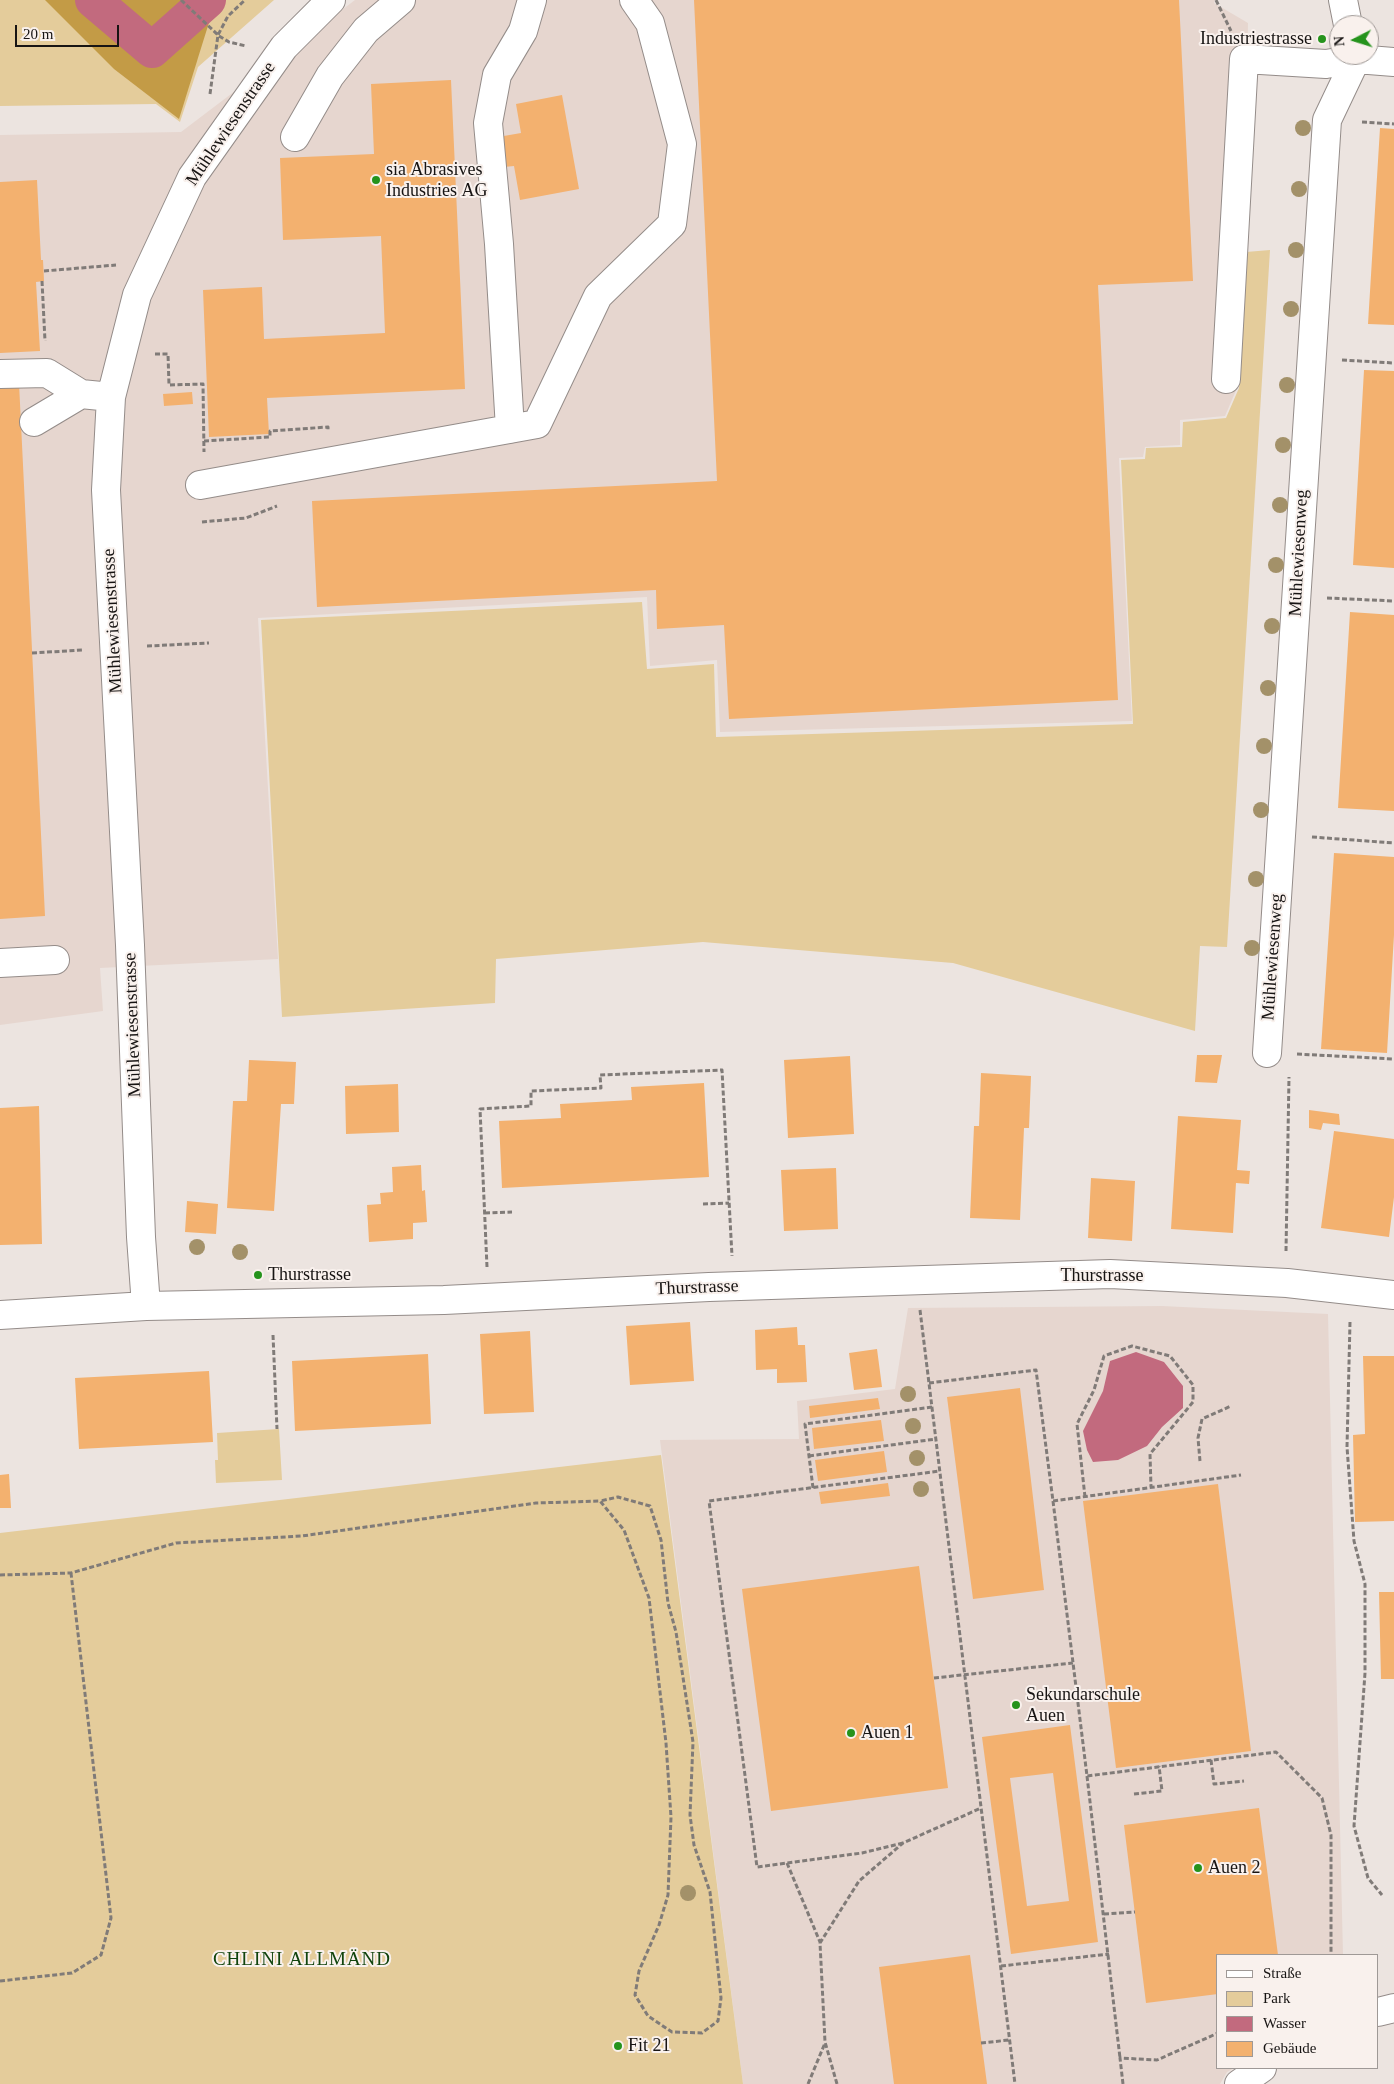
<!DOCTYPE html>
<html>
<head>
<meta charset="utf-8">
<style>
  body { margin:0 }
  #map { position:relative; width:1394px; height:2084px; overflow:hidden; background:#ece4e0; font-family:Georgia,serif }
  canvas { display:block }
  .legend { position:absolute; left:1216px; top:1954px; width:162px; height:115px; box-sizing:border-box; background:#f9f1ed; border:1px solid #9f9996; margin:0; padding:6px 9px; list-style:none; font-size:15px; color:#171413 }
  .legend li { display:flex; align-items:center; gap:10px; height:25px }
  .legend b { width:25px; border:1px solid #9f9996 }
  .north { position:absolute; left:1329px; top:15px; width:50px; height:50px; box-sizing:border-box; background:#f9f1ed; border:1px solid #9f9996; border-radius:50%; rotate:265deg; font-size:14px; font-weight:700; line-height:20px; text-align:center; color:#171413 }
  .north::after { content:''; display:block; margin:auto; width:18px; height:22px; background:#25931c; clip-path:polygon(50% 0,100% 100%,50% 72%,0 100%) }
  .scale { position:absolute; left:15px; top:25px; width:104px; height:22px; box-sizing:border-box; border:2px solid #171413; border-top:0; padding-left:6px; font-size:15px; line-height:18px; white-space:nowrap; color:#171413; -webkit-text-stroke:4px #f9f1ed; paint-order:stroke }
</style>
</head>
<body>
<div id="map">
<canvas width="1394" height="2084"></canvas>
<ul class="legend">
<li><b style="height:6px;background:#fff"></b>Straße</li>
<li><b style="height:14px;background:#e4cc9b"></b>Park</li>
<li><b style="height:14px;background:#c26a7e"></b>Wasser</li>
<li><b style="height:14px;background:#f3b16f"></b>Gebäude</li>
</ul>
<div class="north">N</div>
<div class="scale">20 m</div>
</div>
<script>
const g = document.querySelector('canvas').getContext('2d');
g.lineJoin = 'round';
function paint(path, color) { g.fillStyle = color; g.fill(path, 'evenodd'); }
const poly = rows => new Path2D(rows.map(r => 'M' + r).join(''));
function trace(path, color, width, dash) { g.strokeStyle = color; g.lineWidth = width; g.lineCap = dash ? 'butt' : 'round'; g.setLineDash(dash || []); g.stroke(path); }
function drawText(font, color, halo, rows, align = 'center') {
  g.font = font + ' Georgia,serif'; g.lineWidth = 4; g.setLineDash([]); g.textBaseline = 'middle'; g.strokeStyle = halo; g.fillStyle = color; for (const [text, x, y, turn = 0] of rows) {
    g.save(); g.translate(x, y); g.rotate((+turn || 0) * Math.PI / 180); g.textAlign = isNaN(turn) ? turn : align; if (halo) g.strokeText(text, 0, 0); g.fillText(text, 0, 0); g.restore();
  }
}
const built = poly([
  [355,0,1215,0,1214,3,1248,23,1243,251,1237,388,1225,416,1180,420,1180,445,1145,447,1143,457,1119,458,1132,721,720,732,717,660,650,666,647,597,258,618,278,959,100,968,103,1011,0,1025,0,135,181,132],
  [1162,1306,1328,1314,1343,1955,1218,1955,1218,2068,1234,2068,1227,2072,1220,2084,743,2084,660,1440,799,1439,797,1401,895,1389,908,1308]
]);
const green = poly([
  [0,0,274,0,198,67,180,122,156,104,0,106],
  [1270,250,1227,947,1200,946,1195,1031,953,963,703,942,496,959,495,1003,282,1017,261,620,642,602,647,669,714,664,716,737,1133,724,1121,460,1145,459,1146,448,1182,447,1183,422,1226,418,1239,388,1246,252],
  [279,1429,282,1480,216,1483,215,1460,218,1460,217,1433],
  [661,1455,743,2084,0,2084,0,1533]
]);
const forest = poly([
  [45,0,216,0,179,119,114,69]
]);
const water = poly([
  [1136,1352,1164,1362,1183,1386,1183,1408,1162,1427,1147,1446,1118,1460,1093,1462,1087,1450,1083,1431,1103,1391,1110,1361]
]);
const canal = poly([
  [93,0,152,50,208,0]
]);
const building = poly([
  [694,0,1179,0,1193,281,1098,285,1118,700,729,719,724,625,657,629,656,590,317,607,312,501,717,481],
  [451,80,465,389,267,398,269,434,209,437,203,290,262,287,264,339,385,333,381,236,283,240,280,158,374,154,371,84],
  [562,95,579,189,520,200,514,166,504,167,498,137,521,133,516,104],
  [1380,128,1394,129,1394,325,1368,324],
  [37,180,41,260,43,260,44,281,36,282,40,351,0,353,0,182],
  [1364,370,1394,371,1394,568,1353,565],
  [19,383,45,916,0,919,0,384],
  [192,392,193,404,164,406,163,394],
  [1350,612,1394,615,1394,811,1338,808],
  [1334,853,1394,857,1394,935,1387,1053,1321,1049],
  [1197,1055,1222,1055,1217,1083,1195,1082],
  [850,1056,854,1134,788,1138,784,1060],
  [249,1060,296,1062,294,1104,281,1104,274,1211,227,1208,233,1101,247,1101],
  [981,1073,1031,1076,1029,1128,1024,1128,1020,1220,970,1218,974,1126,979,1126],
  [704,1083,709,1177,502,1188,499,1121,561,1118,560,1104,632,1100,631,1087],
  [398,1084,399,1132,346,1134,345,1086],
  [39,1106,42,1244,0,1245,0,1108],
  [1309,1110,1339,1114,1340,1125,1323,1123,1321,1130,1309,1128],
  [1178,1116,1241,1120,1237,1170,1250,1171,1249,1184,1236,1183,1233,1233,1171,1229],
  [1334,1131,1394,1139,1394,1197,1389,1237,1321,1228],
  [421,1165,422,1191,425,1190,427,1222,413,1223,413,1239,369,1242,367,1205,381,1204,380,1193,393,1192,392,1167],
  [836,1168,838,1229,784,1231,781,1170],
  [1091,1178,1135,1181,1132,1241,1088,1238],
  [187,1201,218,1204,216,1234,185,1232],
  [690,1322,694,1381,630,1385,626,1326],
  [797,1327,798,1345,805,1345,807,1382,777,1383,777,1369,756,1370,755,1330],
  [530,1331,534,1412,484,1414,480,1334],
  [877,1349,882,1387,854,1390,849,1353],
  [428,1354,431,1424,295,1431,292,1361],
  [1363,1356,1394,1356,1394,1521,1355,1522,1353,1435,1365,1434],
  [209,1371,213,1442,79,1449,75,1378],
  [1020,1388,1044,1590,973,1599,947,1397],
  [878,1398,880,1409,810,1418,809,1406],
  [881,1420,884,1441,814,1449,812,1428],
  [884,1451,887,1472,818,1481,815,1460],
  [9,1474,11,1508,0,1508,0,1475],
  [888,1483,890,1496,821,1504,819,1492],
  [1218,1484,1251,1751,1116,1768,1083,1501],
  [919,1566,948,1788,771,1811,742,1589],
  [1379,1592,1394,1592,1394,1679,1381,1679],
  [1070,1725,1098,1942,1011,1954,982,1737],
  [1053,1773,1069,1901,1027,1906,1010,1778],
  [1259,1808,1278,1955,1218,1955,1218,1994,1146,2003,1124,1825],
  [970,1955,987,2084,894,2084,879,1967]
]);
const path = poly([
  [181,0,218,35],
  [1216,0,1231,31],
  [219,36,229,42,246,46],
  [210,94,218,35,228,16,245,0],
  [1362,122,1394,124],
  [44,271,116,265],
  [42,281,45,341],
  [155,354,168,354,169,385,203,384,204,452],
  [1342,360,1394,363],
  [204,441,270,437,270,431,328,427,328,430],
  [202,522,246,518,277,506],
  [1327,598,1394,601],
  [147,646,209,643],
  [32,653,83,650],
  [1312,837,1394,843],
  [1297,1054,1394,1059],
  [703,1204,729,1203],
  [485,1213,512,1212],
  [1286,1251,1289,1077],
  [487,1267,480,1109,531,1106,531,1091,601,1088,600,1075,722,1070,732,1256],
  [920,1310,1015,2084],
  [1350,1322,1347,1447,1354,1541,1365,1584,1365,1673,1354,1826,1368,1878,1382,1895],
  [273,1335,277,1429],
  [929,1383,1036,1370,1053,1501,1241,1475],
  [809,1456,936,1439],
  [1200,1461,1198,1438,1202,1419,1231,1406],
  [813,1488,805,1424,932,1407],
  [1085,1497,1077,1424,1094,1390,1104,1356,1132,1346,1170,1356,1193,1385,1193,1402,1150,1454,1151,1487],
  [1053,1501,1087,1776,1276,1752,1322,1798,1331,1835,1331,1955],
  [0,1575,71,1573,176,1543,302,1536,536,1503,600,1501,624,1530,649,1598,666,1743,671,1817,668,1895,659,1925,639,1971,635,1995,648,2016,672,2032,702,2033,718,2021,721,1998,710,1892,694,1845,690,1815,693,1742,676,1632,668,1603,661,1540,650,1506,618,1497,600,1501],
  [934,1678,1073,1663],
  [1211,1760,1214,1784,1244,1781],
  [1087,1776,1120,2058],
  [1134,1794,1162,1791,1159,1766],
  [903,1843,862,1853,757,1867,709,1501,940,1471],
  [787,1863,820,1942],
  [1104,1914,1135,1912],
  [1001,1966,1109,1954],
  [0,1981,72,1973,101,1955,111,1918,71,1573],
  [981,2043,1009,2040],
  [808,2084,825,2043],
  [837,2084,825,2042,820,1943,859,1881,903,1843,981,1808],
  [1123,2084,1120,2058,1157,2060,1218,2033]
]);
const minor = poly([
  [1343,0,1348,25],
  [1355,55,1356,59,1394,62],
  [295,137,330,76,366,30,401,0],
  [0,374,47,373,81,394,111,397],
  [1226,379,1244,59,1326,64,1356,59],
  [34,422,81,394],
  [510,429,499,244,488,123,497,75,523,31,532,0],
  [200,485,537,424,598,296,672,224,682,144,650,23,634,0],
  [0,963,55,960],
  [1267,1053,1327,120,1356,59],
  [146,1306,141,1237,130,945,106,490,111,397,137,295,192,177,284,47,331,0],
  [0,1315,146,1306,444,1300,709,1287,1110,1274,1287,1283,1394,1295],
  [1378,2012,1394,2008],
  [1239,2084,1262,2068]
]);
const trees = [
  [1303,128],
  [1299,189],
  [1296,250],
  [1291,309],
  [1287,385],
  [1283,445],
  [1280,505],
  [1276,565],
  [1272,626],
  [1268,688],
  [1264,746],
  [1261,810],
  [1256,879],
  [1252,948],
  [197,1247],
  [240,1252],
  [908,1394],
  [913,1426],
  [917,1458],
  [921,1489],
  [688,1893]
];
const markers = [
  [1322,39,5,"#25931c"],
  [376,180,5,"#25931c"],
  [258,1275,5,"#25931c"],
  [1016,1705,5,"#25931c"],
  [851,1733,5,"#25931c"],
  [1198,1868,5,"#25931c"],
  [618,2046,5,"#25931c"]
];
const poiNames = [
  ["Industriestrasse",1312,39,"right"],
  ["sia Abrasives",386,170],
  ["Industries AG",386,191],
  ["Thurstrasse",268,1275],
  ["Sekundarschule",1026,1695],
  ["Auen",1026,1716],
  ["Auen 1",861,1733],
  ["Auen 2",1208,1868],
  ["Fit 21",628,2046]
];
const streetNames = [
  ["Mühlewiesenstrasse",231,124,-56],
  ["Mühlewiesenweg",1299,553,-87],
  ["Mühlewiesenstrasse",113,621,-93],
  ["Mühlewiesenweg",1273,957,-86],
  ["Mühlewiesenstrasse",133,1025,-92],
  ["Thurstrasse",1102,1276],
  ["Thurstrasse",697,1288,-2]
];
const neighbourhoodNames = [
  ["CHLINI ALLMÄND",302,1960]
];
paint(built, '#e6d6cf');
paint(green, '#e4cc9b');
paint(forest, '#c39b46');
paint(water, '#c26a7e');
trace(canal, '#c26a7e', 36);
paint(building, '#f3b16f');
trace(minor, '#948c89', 30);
trace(path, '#807b78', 3, [5, 2.5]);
trace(minor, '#fff', 28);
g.fillStyle = '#a39169';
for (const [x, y] of trees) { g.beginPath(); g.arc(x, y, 8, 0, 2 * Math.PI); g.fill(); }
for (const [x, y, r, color] of markers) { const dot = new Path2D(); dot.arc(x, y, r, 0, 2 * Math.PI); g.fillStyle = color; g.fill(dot); trace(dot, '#f9f1ed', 2); }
drawText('18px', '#171413', '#f9f1ed', poiNames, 'left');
drawText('18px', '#171413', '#f9f1ed', streetNames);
g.letterSpacing = '1px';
drawText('19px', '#11440d', '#f9f1ed', neighbourhoodNames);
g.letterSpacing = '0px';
</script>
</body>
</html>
